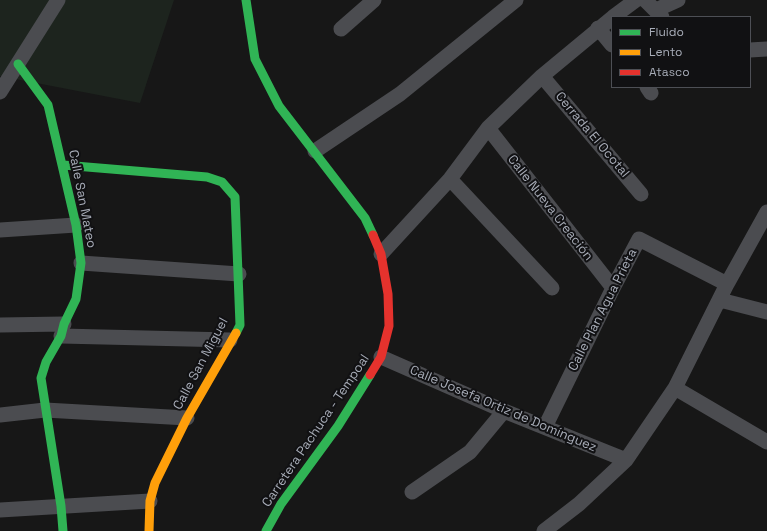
<!DOCTYPE html>
<html>
<head>
<meta charset="utf-8">
<style>
  body { margin:0 }
  #map { position:relative; width:767px; height:531px; overflow:hidden; background:#171717; font-family:"Space Grotesk",sans-serif }
  canvas { display:block }
  .legend { position:absolute; left:611px; top:16px; width:140px; height:72px; box-sizing:border-box; background:#111113; border:1px solid #4d4f55; margin:0; padding:5px 7px; list-style:none; font-size:12px; color:#a8adb8 }
  .legend li { display:flex; align-items:center; gap:8px; height:20px }
  .legend b { width:20px; border:1px solid #4d4f55 }
</style>
</head>
<body>
<div id="map">
<canvas width="767" height="531"></canvas>
<ul class="legend">
<li><b style="height:5px;background:#30b455"></b>Fluido</li>
<li><b style="height:5px;background:#ff9f0a"></b>Lento</li>
<li><b style="height:5px;background:#e5322d"></b>Atasco</li>
</ul>
</div>
<script>
const g = document.querySelector('canvas').getContext('2d');
g.lineJoin = 'round';
function paint(path, color) { g.fillStyle = color; g.fill(path, 'evenodd'); }
const poly = rows => new Path2D(rows.map(r => 'M' + r).join(''));
function trace(path, color, width, dash) { g.strokeStyle = color; g.lineWidth = width; g.lineCap = dash ? 'butt' : 'round'; g.setLineDash(dash || []); g.stroke(path); }
function drawText(font, color, halo, rows, align = 'center') {
  g.font = font + ' "Space Grotesk",sans-serif'; g.lineWidth = 4; g.setLineDash([]); g.textBaseline = 'middle'; g.strokeStyle = halo; g.fillStyle = color; for (const [text, x, y, turn = 0] of rows) {
    g.save(); g.translate(x, y); g.rotate((+turn || 0) * Math.PI / 180); g.textAlign = isNaN(turn) ? turn : align; if (halo) g.strokeText(text, 0, 0); g.fillText(text, 0, 0); g.restore();
  }
}
const green = poly([
  [0,0,174,0,140,103,0,76]
]);
const street = poly([
  [645,0,662,17],
  [656,10,678,0],
  [613,17,636,0],
  [598,28,612,45],
  [341,29,374,0],
  [750,50,767,49],
  [542,76,641,194],
  [647,87,651,93],
  [0,92,58,0],
  [488,128,613,288],
  [315,151,400,94,516,0],
  [450,179,552,288],
  [0,230,76,225],
  [381,254,450,179,488,128,542,76,612,18],
  [81,263,239,274],
  [720,300,767,312],
  [0,325,64,324],
  [61,336,230,340],
  [381,357,504,411,626,460],
  [675,388,767,442],
  [0,415,45,410,187,418],
  [545,427,613,288,639,239,727,284],
  [412,492,470,452,504,411],
  [0,510,150,501],
  [544,531,579,504,626,460,675,388,727,284,767,212]
]);
const fast = poly([
  [246,0,255,59,279,106,365,218,373,235],
  [18,64,48,105,76,225,81,263,76,299,64,324,61,336,46,362,41,378,61,506,63,531],
  [63,165,207,177,222,182,235,197,240,325,236,333],
  [266,531,281,504,338,426,370,375]
]);
const slow = poly([
  [149,531,150,501,155,483,187,418,236,333]
]);
const jam = poly([
  [370,375,381,357,389,326,388,294,381,254,373,235]
]);
const streetNames = [
  ["Cerrada El Ocotal",592,135,50],
  ["Calle San Mateo",82,199,79],
  ["Calle Nueva Creación",550,208,52],
  ["Calle Plan Agua Prieta",603,310,-63],
  ["Calle San Miguel",201,364,-62],
  ["Calle Josefa Ortiz de Domínguez",503,409,23],
  ["Carretera Pachuca - Tempoal",316,431,-56]
];
paint(green, '#1d241e');
trace(street, '#4b4c50', 15);
trace(fast, '#30b455', 9);
trace(slow, '#ff9f0a', 9);
trace(jam, '#e5322d', 9);
drawText('13px', '#a8adb8', '#111113', streetNames);
</script>
</body>
</html>
